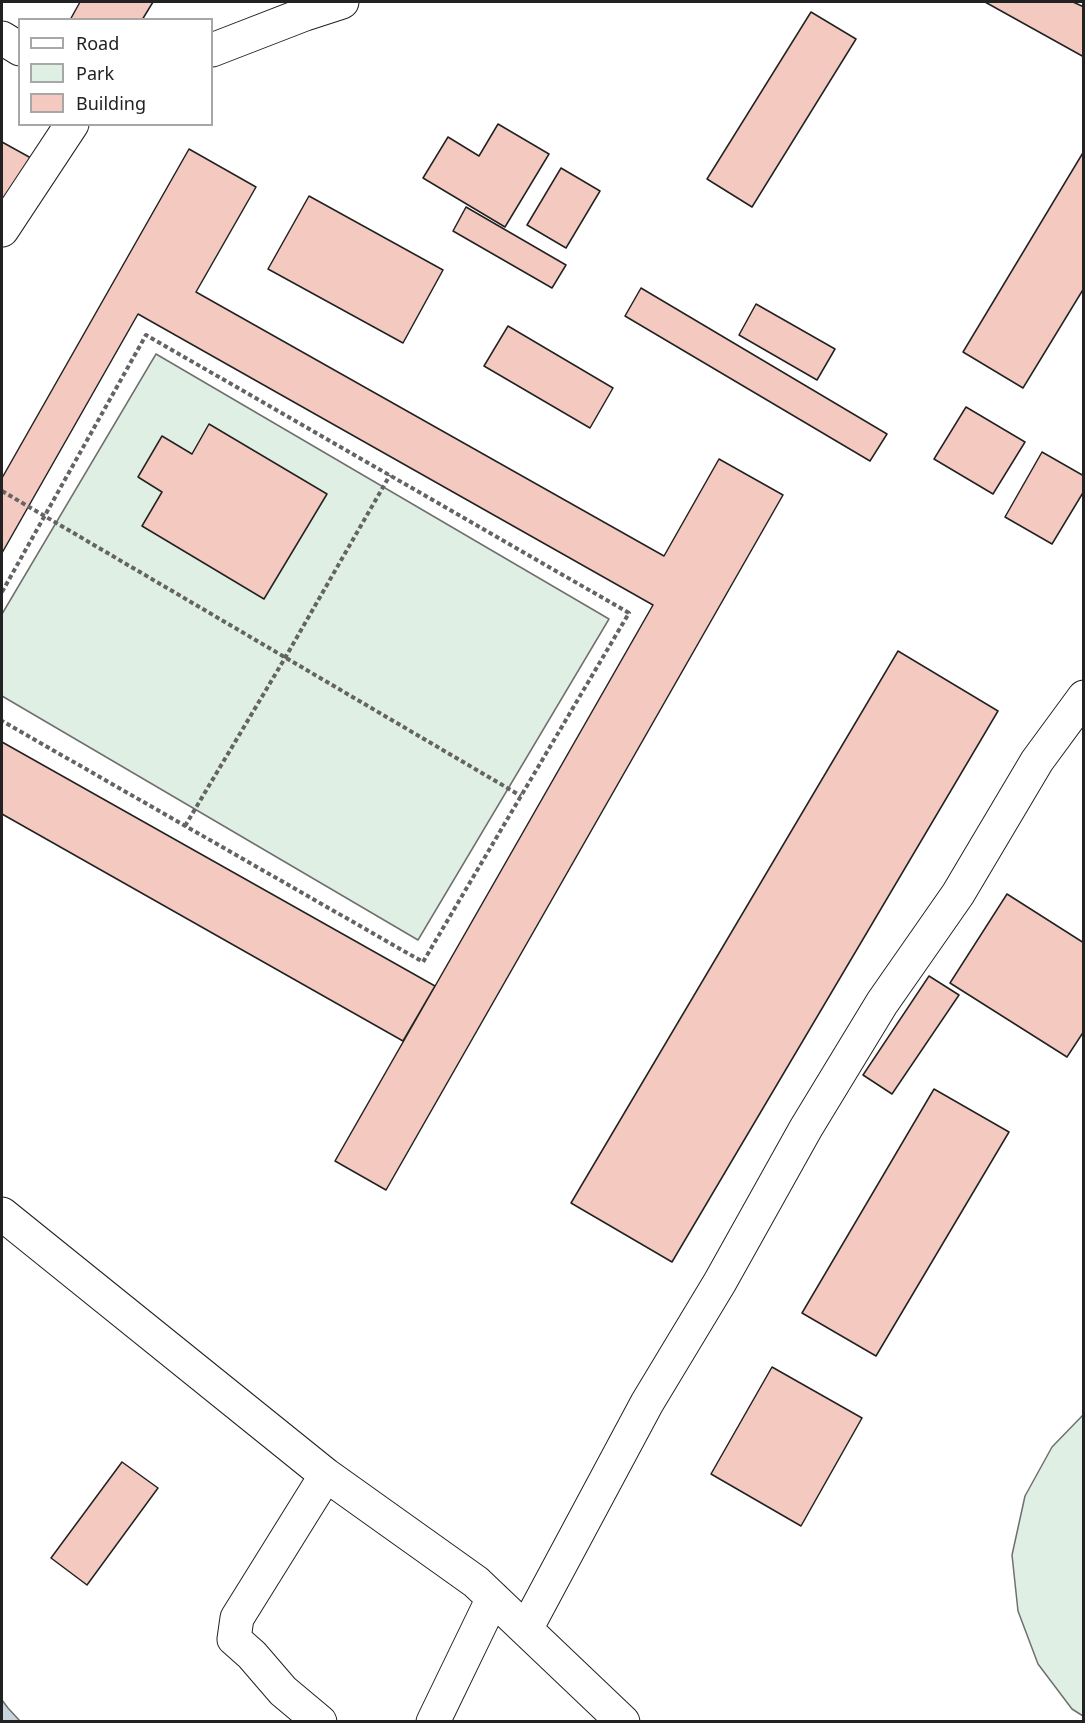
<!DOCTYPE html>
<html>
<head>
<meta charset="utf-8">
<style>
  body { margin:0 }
  #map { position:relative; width:1085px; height:1723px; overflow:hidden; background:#fff; font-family:"Noto Sans",sans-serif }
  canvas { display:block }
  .frame { position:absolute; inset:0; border:3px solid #222; pointer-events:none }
  .legend { position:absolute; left:18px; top:18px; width:195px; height:108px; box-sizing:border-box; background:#fff; border:2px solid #a7a7a7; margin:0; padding:8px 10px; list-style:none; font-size:18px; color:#222 }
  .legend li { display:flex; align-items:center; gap:12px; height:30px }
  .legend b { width:30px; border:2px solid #a7a7a7 }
</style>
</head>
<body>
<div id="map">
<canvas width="1085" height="1723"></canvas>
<div class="frame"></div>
<ul class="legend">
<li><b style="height:8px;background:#fff"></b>Road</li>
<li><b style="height:16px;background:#e0efe3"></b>Park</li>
<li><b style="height:16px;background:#f3c9c0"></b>Building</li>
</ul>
</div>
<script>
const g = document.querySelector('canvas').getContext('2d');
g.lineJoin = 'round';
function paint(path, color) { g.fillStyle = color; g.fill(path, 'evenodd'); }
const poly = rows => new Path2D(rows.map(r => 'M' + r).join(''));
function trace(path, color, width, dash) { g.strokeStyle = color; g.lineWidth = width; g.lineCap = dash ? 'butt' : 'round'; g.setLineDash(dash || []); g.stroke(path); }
const green = poly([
  [156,354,609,619,418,940,2,696,2,614,156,354],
  [1083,1415,1083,1716,1072,1709,1038,1664,1018,1611,1012,1555,1025,1496,1052,1447,1083,1415]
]);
const water = poly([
  [2,1700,8,1708,20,1721,2,1721,2,1700]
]);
const building = poly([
  [80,2,153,2,142,20,70,20,80,2],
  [985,2,1073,2,1084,7,1084,57,985,2],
  [811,12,856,39,752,207,707,179,811,12],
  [498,124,549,154,505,227,423,178,448,137,479,156,498,124],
  [2,142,31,158,6,202,2,199,2,142],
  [189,149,256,187,196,292,664,556,719,459,783,495,386,1190,335,1161,653,605,138,314,2,553,2,478,189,149],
  [1084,151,1084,288,1023,388,963,352,1084,151],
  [561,168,600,191,566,248,527,225,561,168],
  [309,196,443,270,403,343,268,269,309,196],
  [466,207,566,265,552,288,453,231,466,207],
  [641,288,887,434,870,461,625,316,641,288],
  [756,304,835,349,817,380,739,335,756,304],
  [508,326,613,388,590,428,484,366,508,326],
  [966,407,1025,442,993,494,934,459,966,407],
  [209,424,327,494,264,599,142,526,162,492,138,477,162,436,192,454,209,424],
  [1042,452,1084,476,1084,491,1052,544,1005,517,1042,452],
  [898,651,998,711,672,1262,571,1203,898,651],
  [2,742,435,986,403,1041,2,814,2,742],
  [1007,894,1084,943,1084,1031,1067,1057,950,983,1007,894],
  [929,976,959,995,892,1094,863,1075,929,976],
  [934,1089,1009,1132,876,1356,802,1313,934,1089],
  [772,1367,862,1418,801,1526,711,1474,772,1367],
  [122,1462,158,1488,87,1585,51,1558,122,1462]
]);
const path = poly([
  [2,491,521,796],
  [2,592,146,335,629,613,423,962,2,721],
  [185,826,285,658,390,475]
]);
const minor = poly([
  [2,38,20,49],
  [212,50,305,14,342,2],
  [2,230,72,124],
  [2,1214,326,1475,476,1582,623,1722],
  [526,1629,647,1403,720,1282,806,1128,882,1003,958,894,1037,761,1084,697],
  [320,1722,283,1691,252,1655,234,1639,237,1618,326,1475],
  [433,1722,493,1598]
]);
paint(green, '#e0efe3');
trace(green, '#6f6f6f', 1.5);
paint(water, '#c7d3dd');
trace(water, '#6f6f6f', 1.5);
paint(building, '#f3c9c0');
trace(building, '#222', 1.5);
trace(minor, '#222', 35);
trace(path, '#646464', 4, [4.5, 3]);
trace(minor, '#fff', 33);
</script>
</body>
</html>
